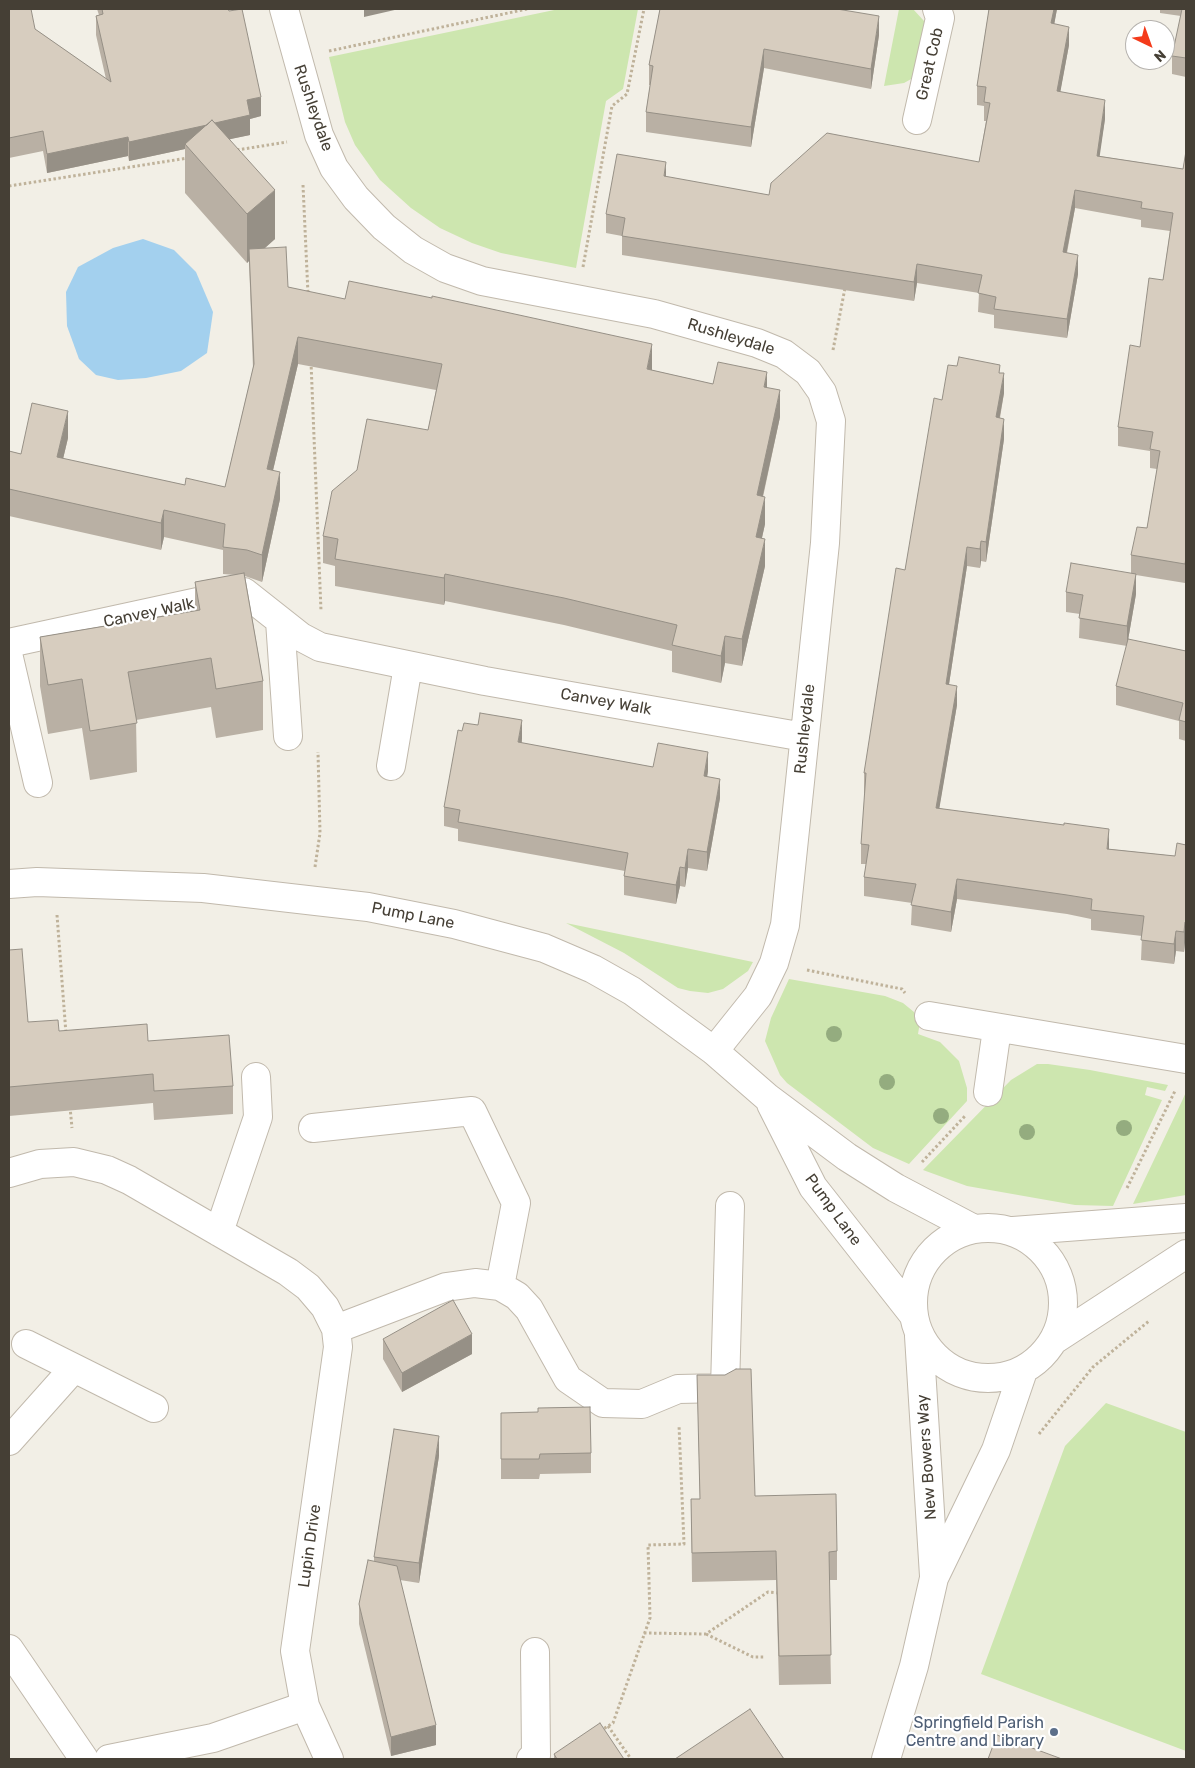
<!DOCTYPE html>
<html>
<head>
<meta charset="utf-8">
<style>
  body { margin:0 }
  #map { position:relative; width:1195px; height:1768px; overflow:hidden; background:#f2efe6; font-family:Rubik,sans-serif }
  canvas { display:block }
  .frame { position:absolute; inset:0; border:10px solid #453f35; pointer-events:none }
  .north { position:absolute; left:1125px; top:20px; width:50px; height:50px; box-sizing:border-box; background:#fff; border:1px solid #b5b2ae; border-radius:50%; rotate:138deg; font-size:14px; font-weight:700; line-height:20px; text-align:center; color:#453f35 }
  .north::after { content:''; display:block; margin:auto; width:18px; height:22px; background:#f43b1b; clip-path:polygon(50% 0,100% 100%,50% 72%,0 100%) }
</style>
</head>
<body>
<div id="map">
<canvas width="1195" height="1768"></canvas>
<div class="frame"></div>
<div class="north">N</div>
</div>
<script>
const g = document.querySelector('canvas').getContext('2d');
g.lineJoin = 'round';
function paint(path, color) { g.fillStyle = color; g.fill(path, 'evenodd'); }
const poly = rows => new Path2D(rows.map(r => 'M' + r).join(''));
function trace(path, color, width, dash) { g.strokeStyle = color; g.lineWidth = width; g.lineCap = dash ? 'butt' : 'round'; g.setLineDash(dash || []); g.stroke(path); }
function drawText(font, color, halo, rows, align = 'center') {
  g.font = font + ' Rubik,sans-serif'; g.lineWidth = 4.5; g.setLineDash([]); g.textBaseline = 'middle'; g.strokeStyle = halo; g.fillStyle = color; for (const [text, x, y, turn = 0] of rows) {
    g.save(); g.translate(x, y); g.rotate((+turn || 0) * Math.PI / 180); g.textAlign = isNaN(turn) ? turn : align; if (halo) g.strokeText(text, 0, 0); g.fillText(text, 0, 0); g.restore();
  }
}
const green = poly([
  [559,9,638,9,623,89,606,101,576,268,501,253,472,243,440,228,411,208,380,180,355,145,345,122,329,57],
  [899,9,913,9,924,21,926,30,913,78,904,83,884,86],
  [566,923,753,962,748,971,723,989,708,993,690,991,678,988,624,953],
  [789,979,885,996,903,1003,914,1012,920,1022,918,1034,940,1042,959,1061,967,1088,967,1101,909,1164,873,1148,787,1083,780,1075,765,1041,771,1018],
  [1037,1064,1048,1064,1090,1070,1168,1085,1165,1091,1147,1087,1145,1095,1162,1100,1113,1206,1075,1205,967,1186,923,1170,1011,1080],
  [1186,1092,1186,1195,1133,1204,1182,1101],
  [1106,1403,1186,1432,1186,1751,981,1674,1065,1446]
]);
const water = poly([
  [143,239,174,250,196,272,213,312,207,353,181,371,146,378,118,380,96,375,79,359,67,326,66,292,78,267,113,248]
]);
const path = poly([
  [329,51,527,9],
  [237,150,287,142],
  [303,185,308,294],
  [9,186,188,158],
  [583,267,612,106,627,94,644,9],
  [833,350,845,288],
  [311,362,321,611],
  [315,867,320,833,318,752],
  [57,915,66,1034],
  [807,970,902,989,905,993],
  [70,1107,72,1128],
  [922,1162,965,1116],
  [1127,1188,1175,1091],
  [1039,1434,1093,1367,1149,1321],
  [644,1633,706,1634,768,1592,779,1593],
  [706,1634,753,1657,765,1657],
  [608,1726,631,1759],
  [600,1731,613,1723,650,1618,648,1545,684,1544,679,1425]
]);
const minor = poly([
  [284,9,319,135,334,168,356,198,384,227,413,250,445,268,482,281,654,314,757,343,784,354,808,372,822,392,831,421,825,543,785,925,774,963,758,996,714,1051],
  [917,120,940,18,937,9],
  [280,621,288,736],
  [9,643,244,592,301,637,320,647,485,681,804,737],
  [9,658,38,783],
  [391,766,408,666],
  [9,884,37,882,203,888,368,907,454,924,544,948,593,969,632,991,714,1051,768,1098,847,1157,896,1188,972,1228],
  [929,1016,1186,1059],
  [988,1092,997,1029],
  [771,1104,813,1187,912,1313],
  [313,1128,472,1111,516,1203,500,1286],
  [9,1173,40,1164,74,1162,107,1170,129,1180,288,1272,308,1287,325,1307,336,1329,338,1347,295,1651,305,1706,329,1759],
  '913 1303a75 75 0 1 1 150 0a75 75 0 1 1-150 0Z',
  [1013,1231,1186,1218],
  [219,1232,258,1117,256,1077],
  [336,1329,446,1287,475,1283,500,1286,517,1296,529,1309,568,1379,603,1403,642,1404,678,1389,725,1388,730,1206],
  [919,1336,934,1576],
  [1054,1340,1186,1254],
  [26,1344,154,1408],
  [9,1441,74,1368],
  [9,1649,84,1759],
  [109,1759,213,1738,305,1706],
  [531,1759,536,1756,535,1652],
  [886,1759,914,1666,934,1578,996,1450,1023,1371]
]);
const trees = [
  [834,1034],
  [887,1082],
  [941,1116],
  [1124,1128],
  [1027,1132]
];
const wall = poly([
  [9,9,35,29,106,79,96,35,96,16,99,15,97,9,228,9,261,116,250,119,250,135,230,139,275,239,264,249,288,287,713,384,767,388,780,417,763,497,765,524,762,538,765,566,742,666,725,663,721,683,672,672,672,651,564,625,445,601,444,605,335,586,335,566,323,563,323,536,428,430,436,390,298,364,273,470,280,499,262,582,245,576,263,681,263,730,216,738,211,707,136,720,137,772,90,780,82,728,48,734,40,686,40,637,195,610,195,582,235,575,223,574,223,550,164,537,161,550,9,516,9,451,21,454,68,438,63,459,185,485,225,487,253,368,249,261,247,263,185,193,185,149,129,161,128,156,47,173,43,151,9,158],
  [660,9,879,35,871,89,764,68,751,147,646,132,646,112,650,85,649,85,649,65],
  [989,9,1057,9,1054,24,1069,45,1060,92,1105,119,1099,156,1183,169,1186,151,1186,576,1185,583,1136,575,1136,594,1128,640,1186,651,1186,741,1179,739,1179,721,1116,705,1116,686,1127,646,1079,638,1080,614,1066,612,1066,592,1131,573,1131,555,1147,528,1157,469,1150,468,1150,451,1118,446,1118,427,1140,347,1163,280,1170,231,1141,227,1141,220,1075,208,1067,253,1078,274,1067,338,994,328,994,315,978,312,979,293,917,283,914,301,622,255,622,236,606,233,606,214,666,177,769,195,979,162,986,121,984,121,984,106,977,105,977,86],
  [1160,9,1186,9,1186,77,1172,74,1172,56,1181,16,1160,13],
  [1000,373,1004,393,1000,418,1004,439,986,562,981,561,980,568,967,566,949,684,957,705,939,808,1109,849,1175,856,1186,845,1186,942,1185,942,1184,952,1176,951,1174,964,1141,960,1142,936,1091,930,1091,919,1067,914,957,899,951,932,911,925,912,903,864,896,864,877,866,864,861,864,861,844,865,793,864,793,864,773,905,570,942,400],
  [522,739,522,743,653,767,708,771,707,777,720,798,707,871,688,868,685,887,680,886,676,904,624,895,624,876,625,871,458,841,458,829,444,826,444,807],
  [9,950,28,1022,59,1031,148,1041,233,1086,233,1114,154,1120,153,1103,9,1116],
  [383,1339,472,1354,402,1392,383,1359],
  [697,1375,755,1496,837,1551,837,1580,829,1580,831,1684,779,1685,776,1580,692,1582,691,1499,700,1499],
  [501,1413,591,1453,591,1473,540,1474,539,1479,501,1479],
  [439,1456,419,1583,400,1580,436,1745,391,1756,359,1624,359,1604,374,1561,374,1557],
  [554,1754,624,1759,554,1759]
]);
const shadedWall = poly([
  [364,9,399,9,364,17],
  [1054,9,1057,9,1051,42,1051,23],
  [879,16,879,35,871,89,871,69],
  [1069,27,1069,45,1057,110,1057,91],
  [764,49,764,68,751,147,751,127],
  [261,97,261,116,250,119,250,135,188,148,185,144,185,149,129,161,129,142,247,100],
  [1105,100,1105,119,1097,175,1097,156],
  [128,137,128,156,47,173,47,154],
  [666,162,666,181,664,176],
  [275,190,275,239,250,261,249,249,249,261,247,263,247,214],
  [1075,190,1075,208,1063,271,1063,252],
  [1078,255,1078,274,1067,338,1067,319],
  [917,264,917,283,914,301,914,282],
  [298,337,298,364,267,496,267,469],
  [652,344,652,371,647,369],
  [767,372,767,399,764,387],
  [1004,373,1004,393,996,437,996,417],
  [780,390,780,417,757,522,757,495],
  [68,411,68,438,57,484,57,457],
  [1004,419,1004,439,986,562,986,542],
  [280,472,280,499,262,582,262,555],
  [765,497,765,524,756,564,756,537],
  [164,510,164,537,161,550,161,523],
  [765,539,765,566,742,666,742,639],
  [981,541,981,561,980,568,980,549],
  [967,547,967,566,946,704,946,684],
  [1186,558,1186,576,1185,583,1185,564],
  [445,574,445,601,444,605,444,578],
  [1136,574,1136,594,1127,646,1127,626],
  [725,636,725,663,721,683,721,656],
  [957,686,957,705,936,828,936,808],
  [522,720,522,739,518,761,518,742],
  [708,752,708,771,704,795,704,776],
  [720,779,720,798,707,871,707,852],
  [1109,829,1109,849,1107,869,1107,849],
  [688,849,688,868,685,887,685,868],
  [680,867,680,886,676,904,676,885],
  [957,879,957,899,951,932,951,912],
  [1185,922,1185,942,1184,952,1184,932],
  [1176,931,1176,951,1174,964,1174,944],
  [472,1334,472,1354,402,1392,402,1373],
  [439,1436,439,1456,419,1583,419,1563],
  [436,1725,436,1745,391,1756,391,1737]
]);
const building = poly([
  [9,9,31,9,35,29,111,82,96,16,103,14,102,9,228,9,229,11,242,9,261,97,247,100,250,115,215,123,212,120,207,125,129,142,128,137,47,154,43,131,9,138,9,9],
  [660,9,837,9,879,16,871,69,764,49,751,127,646,112,653,66,649,65,660,9],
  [989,9,1054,9,1051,23,1069,27,1057,91,1105,100,1097,156,1183,169,1186,151,1186,558,1185,564,1131,555,1137,527,1147,528,1160,451,1150,449,1153,432,1118,427,1130,345,1140,347,1149,278,1163,280,1173,213,1141,208,1142,202,1075,190,1063,252,1078,255,1067,319,994,309,996,297,978,293,982,275,917,264,914,282,622,236,625,218,606,214,617,154,666,162,664,176,769,195,771,183,827,133,979,162,990,103,984,102,986,87,977,86,989,9],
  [1182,9,1186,9,1186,58,1172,56,1182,9],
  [212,120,275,190,247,214,185,144,212,120],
  [286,247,288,287,345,299,349,281,432,298,432,296,652,344,647,369,713,384,718,362,767,372,764,387,780,390,757,495,765,497,756,537,765,539,742,639,725,636,721,656,672,645,677,625,564,598,445,574,444,578,335,559,338,539,323,536,332,491,357,470,367,419,428,430,442,364,298,337,267,469,280,472,262,555,247,550,223,547,225,524,164,510,161,523,9,489,9,451,21,454,32,403,68,411,57,457,185,485,186,478,225,487,254,364,249,249,286,247],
  [959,357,1000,365,999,373,1004,373,996,417,1004,419,986,542,981,541,980,549,967,547,946,684,957,686,936,808,1064,825,1064,823,1109,829,1107,849,1175,856,1177,843,1186,845,1186,922,1185,922,1184,932,1176,931,1174,944,1141,940,1144,916,1091,910,1092,899,1067,895,957,879,951,912,911,905,916,884,864,877,869,845,861,844,866,773,864,773,896,568,905,570,934,398,942,400,948,365,957,366,959,357],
  [1071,563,1136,574,1127,626,1079,618,1083,595,1066,592,1071,563],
  [244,573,263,681,216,689,211,658,128,672,137,723,90,731,82,679,48,685,40,637,200,610,195,582,244,573],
  [1128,639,1186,651,1186,722,1179,720,1183,703,1116,686,1128,639],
  [480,713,522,720,518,742,653,767,658,743,708,752,704,776,720,779,707,852,688,849,685,868,680,867,676,885,624,876,628,853,458,822,460,810,444,807,458,730,462,731,464,723,478,725,480,713],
  [22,949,28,1022,58,1020,59,1031,147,1024,148,1041,229,1035,233,1086,154,1091,153,1074,9,1087,9,950,22,949],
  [453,1300,472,1334,402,1373,383,1339,453,1300],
  [736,1369,751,1369,755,1496,836,1494,837,1551,829,1552,831,1655,779,1656,776,1551,692,1553,691,1499,700,1499,697,1375,725,1375,736,1369],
  [590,1407,591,1453,540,1454,539,1459,501,1459,501,1413,538,1412,538,1408,590,1407],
  [394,1429,439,1436,419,1563,374,1557,394,1429],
  [368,1560,397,1566,436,1725,391,1737,359,1604,368,1560],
  [750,1709,784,1759,675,1759,750,1709],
  [600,1723,624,1759,557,1759,554,1754,600,1723],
  [997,1735,1062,1759,988,1759,997,1735]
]);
const markers = [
  [1054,1732,5,"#5c6f8a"]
];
const streetNames = [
  ["Great Cob",930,64,-77],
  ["Rushleydale",313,108,71],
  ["Rushleydale",731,337,17],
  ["Canvey Walk",149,613,-12],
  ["Canvey Walk",606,702,10],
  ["Rushleydale",805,729,-84],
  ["Pump Lane",413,916,11],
  ["Pump Lane",833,1210,54],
  ["New Bowers Way",927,1457,-94],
  ["Lupin Drive",310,1546,-82]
];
const serviceNames = [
  ["Springfield Parish",1044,1723],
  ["Centre and Library",1044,1741]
];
paint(green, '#cde6af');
paint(water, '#a3d0ee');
trace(minor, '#c1b9ac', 30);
trace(path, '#bfb29a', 3, [2.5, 2.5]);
trace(minor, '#fff', 28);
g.fillStyle = '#94ac7f';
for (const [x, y] of trees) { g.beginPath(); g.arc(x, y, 8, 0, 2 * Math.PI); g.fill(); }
paint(wall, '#b9b0a4');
paint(shadedWall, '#969086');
paint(building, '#d7cdbf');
trace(building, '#969086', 1);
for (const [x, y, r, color] of markers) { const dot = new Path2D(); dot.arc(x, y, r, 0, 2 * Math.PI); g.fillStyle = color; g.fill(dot); trace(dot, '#fff', 2); }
drawText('16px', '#453f35', '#fff', streetNames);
drawText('16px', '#4e5e75', '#fff', serviceNames, 'right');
</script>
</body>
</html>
